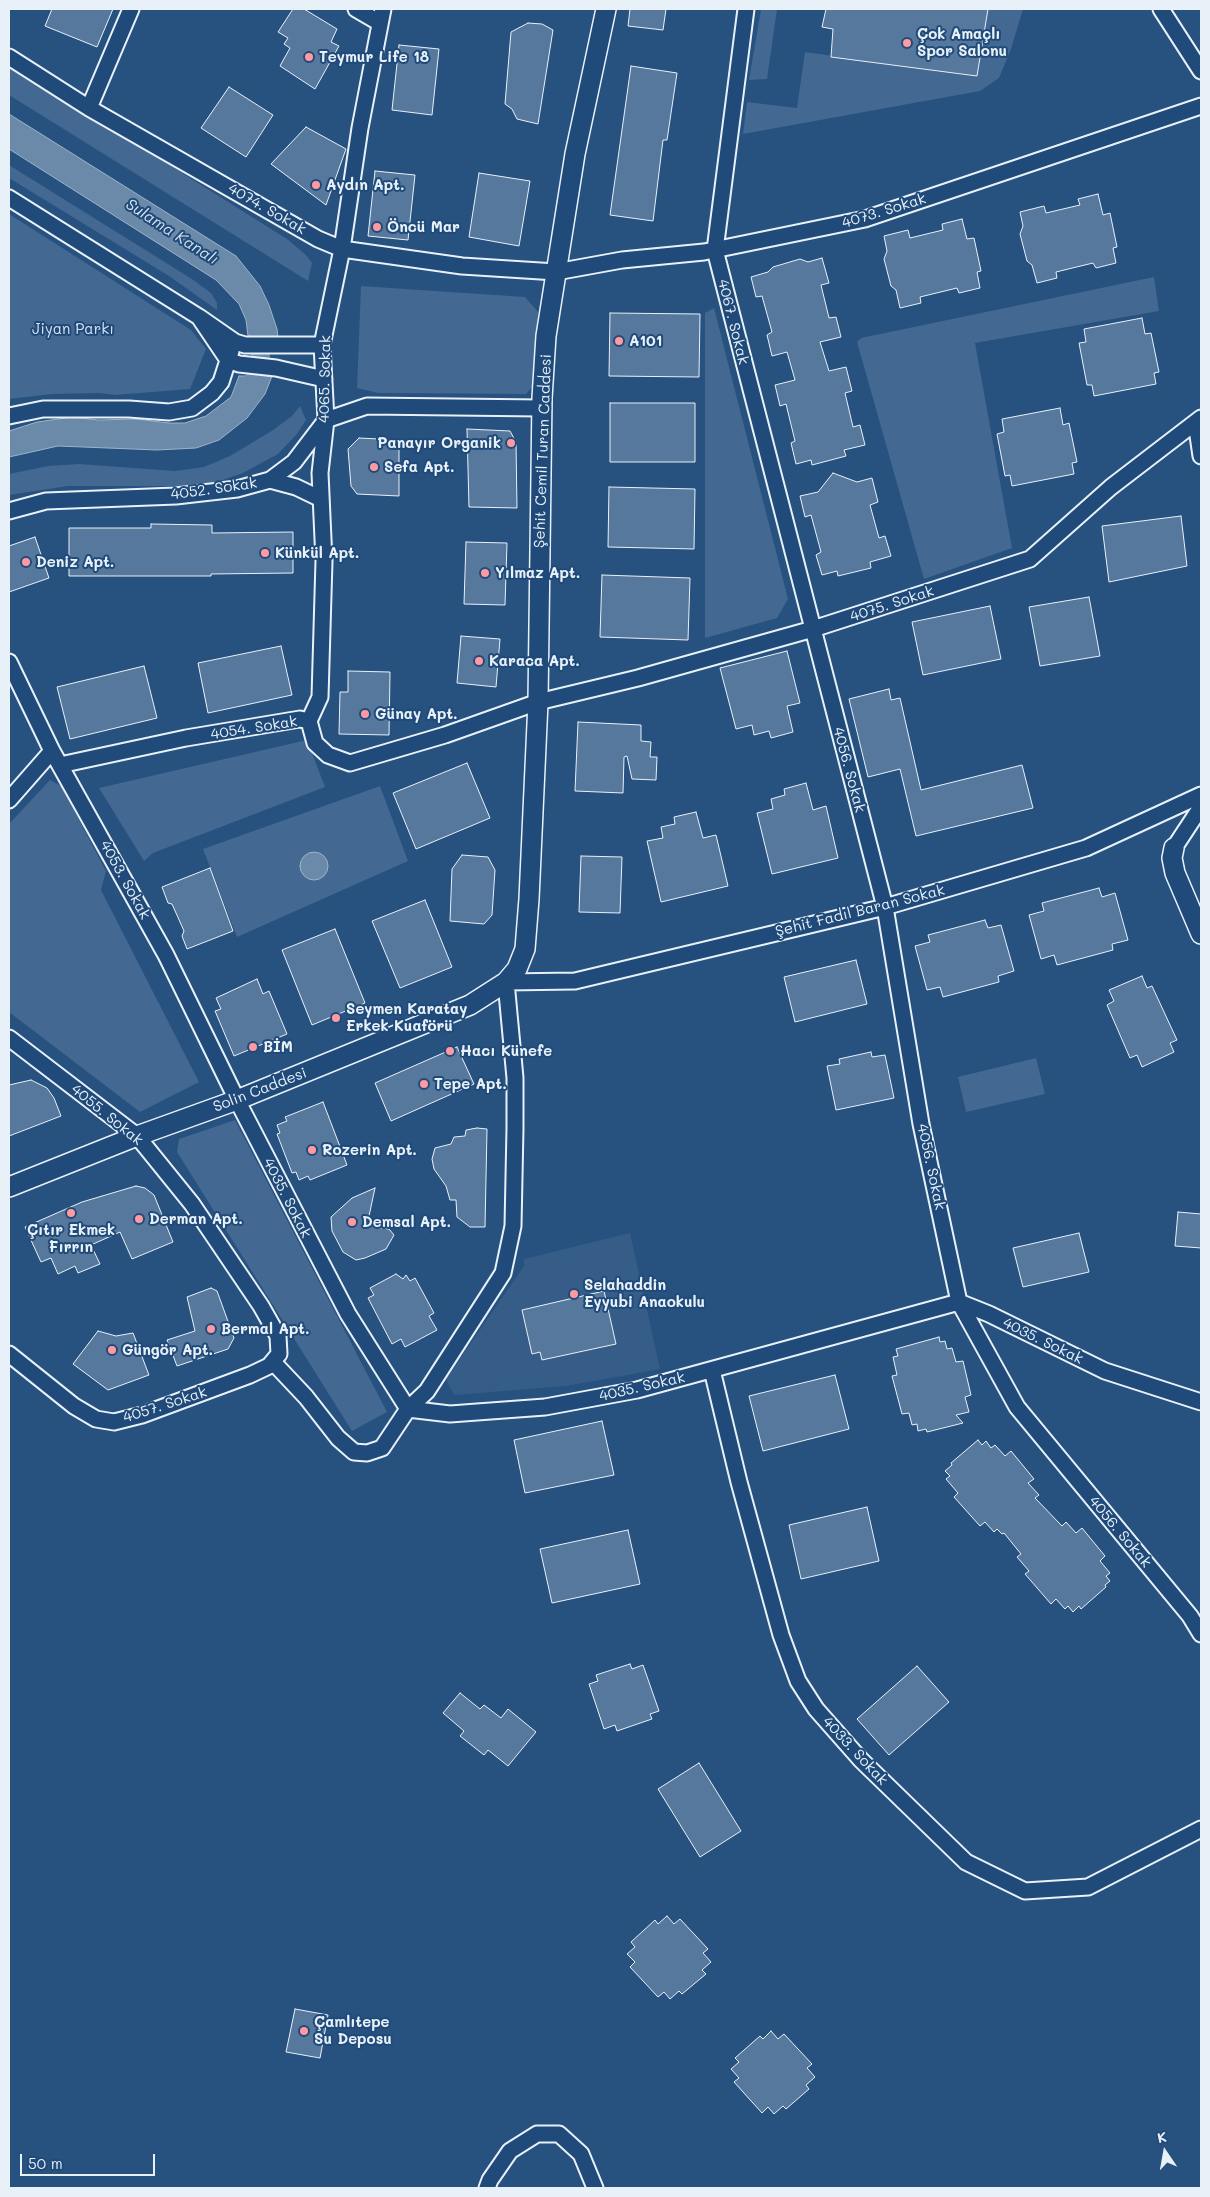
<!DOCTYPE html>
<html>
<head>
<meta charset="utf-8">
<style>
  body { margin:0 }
  #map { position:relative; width:1210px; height:2197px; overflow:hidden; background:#27517f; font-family:Mali,sans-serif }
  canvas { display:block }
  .frame { position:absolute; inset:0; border:10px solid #e8f1f8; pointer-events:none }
  .north { position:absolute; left:1140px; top:2127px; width:50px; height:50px; -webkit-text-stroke:4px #1f4a7a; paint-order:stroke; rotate:348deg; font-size:14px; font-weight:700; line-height:20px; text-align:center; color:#e8f1f8 }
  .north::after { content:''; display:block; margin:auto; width:18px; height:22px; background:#e8f1f8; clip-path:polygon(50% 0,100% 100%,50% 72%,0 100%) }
  .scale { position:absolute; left:20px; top:2154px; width:135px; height:22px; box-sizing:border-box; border:2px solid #e8f1f8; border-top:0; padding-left:6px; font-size:15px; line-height:18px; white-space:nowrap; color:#e8f1f8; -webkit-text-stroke:4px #1f4a7a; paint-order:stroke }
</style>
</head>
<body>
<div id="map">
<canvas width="1210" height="2197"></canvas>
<div class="frame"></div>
<div class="north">K</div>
<div class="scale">50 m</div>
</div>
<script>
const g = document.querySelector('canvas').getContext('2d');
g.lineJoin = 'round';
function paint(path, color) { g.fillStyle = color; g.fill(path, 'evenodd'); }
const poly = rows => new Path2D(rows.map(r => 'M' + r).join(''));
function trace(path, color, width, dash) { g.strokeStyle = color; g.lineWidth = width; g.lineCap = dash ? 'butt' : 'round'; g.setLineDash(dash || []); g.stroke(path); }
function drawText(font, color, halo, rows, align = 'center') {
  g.font = font + ' Mali,sans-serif'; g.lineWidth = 4; g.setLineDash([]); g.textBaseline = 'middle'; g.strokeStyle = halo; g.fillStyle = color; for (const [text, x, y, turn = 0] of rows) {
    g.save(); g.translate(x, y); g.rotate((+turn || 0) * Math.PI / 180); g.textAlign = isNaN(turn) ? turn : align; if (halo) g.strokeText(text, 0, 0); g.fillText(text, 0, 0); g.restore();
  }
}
const built = poly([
  [630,1233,660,1369,566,1386,454,1395,446,1379,524,1266,524,1259]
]);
const green = poly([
  [761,9,777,9,767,79,749,80],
  [988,9,1023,9,1011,49,999,78,980,91,743,134,747,102,797,108,805,52,977,76],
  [9,64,287,239,306,255,312,263,308,281,9,95],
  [9,165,192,279,211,293,217,303,217,310,169,276,9,178],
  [9,214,191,330,206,349,190,389,115,395,100,393,52,394,9,399],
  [1154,277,1159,311,975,343,1012,548,924,579,857,342,861,338],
  [361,286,525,297,538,312,533,386,526,394,378,393,357,388],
  [714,308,788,599,777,618,705,638,705,313],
  [300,406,306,420,297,434,278,454,243,473,205,486,68,486,9,495,9,474,48,466,79,464,175,471,204,467,230,456,273,430,292,416],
  [307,740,325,787,153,853,144,861,99,788],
  [50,780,61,786,106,871,101,890,199,1082,140,1112,9,1012,9,824],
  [380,786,408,861,237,937,203,849],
  [1036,1058,1045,1094,966,1112,958,1077],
  [235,1120,387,1412,352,1431,177,1152,179,1139]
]);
const water = poly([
  [9,114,236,256,260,286,269,305,277,329,278,338,248,336,246,320,239,304,216,280,9,149,9,114],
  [239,376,272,376,265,394,247,418,219,440,196,448,157,450,58,446,9,457,9,431,37,422,72,417,98,420,136,419,169,423,185,423,206,416,231,397,239,376],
  '300 866a14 14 0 1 1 28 0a14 14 0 1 1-28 0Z'
]);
const canal = poly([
  [244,398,259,370,263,327]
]);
const building = poly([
  [52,9,113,9,97,47,45,26,52,9],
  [293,9,304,9,337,29,331,42,339,46,315,89,280,66,290,48,284,44,288,38,278,32,293,9],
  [630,9,666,9,663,30,628,26,630,9],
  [826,9,988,9,977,76,831,57,833,29,822,27,826,9],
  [528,23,542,24,553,30,538,124,517,119,512,109,505,104,511,32,528,23],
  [399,45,439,49,432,115,392,110,399,45],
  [631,66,677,73,667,140,663,140,653,221,610,215,631,66],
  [229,87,273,115,246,157,201,128,229,87],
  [306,127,346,149,326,205,271,164,306,127],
  [375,171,415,175,408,240,368,236,375,171],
  [479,173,530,181,519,246,469,237,479,173],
  [1098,194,1103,215,1110,213,1117,247,1113,248,1116,263,1096,268,1093,263,1056,272,1057,278,1037,283,1032,265,1027,261,1020,234,1023,226,1020,212,1044,206,1046,213,1080,205,1078,199,1098,194],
  [962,219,967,239,974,238,981,271,977,272,980,288,959,293,957,288,920,297,921,303,900,308,896,290,891,286,884,259,887,251,884,236,908,230,910,238,943,230,942,224,962,219],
  [822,258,829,283,821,285,829,318,836,317,841,337,820,342,829,371,846,367,852,391,845,393,853,427,860,425,865,445,844,450,846,456,812,465,811,460,796,464,791,443,795,441,786,404,780,406,775,385,795,380,787,352,772,356,767,335,772,332,762,296,756,297,751,277,768,272,773,267,800,259,808,262,822,258],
  [610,313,700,314,699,377,609,376,610,313],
  [1142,318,1145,334,1151,333,1159,372,1154,373,1156,384,1094,396,1092,385,1087,385,1079,343,1086,342,1084,329,1142,318],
  [610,403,695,403,695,462,610,462,610,403],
  [1060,408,1063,425,1069,423,1077,462,1072,463,1074,474,1012,486,1010,475,1005,476,997,434,1004,432,1002,419,1060,408],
  [467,429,510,431,516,442,517,508,469,507,467,429],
  [359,438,399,440,399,496,357,494,351,486,348,449,359,438],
  [833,473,857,482,872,478,878,502,870,505,879,538,885,536,891,556,870,562,871,568,838,576,837,571,822,575,816,555,821,552,811,515,805,517,800,496,818,492,833,473],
  [609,487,695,489,694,549,608,547,609,487],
  [1181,516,1187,566,1109,582,1102,526,1181,516],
  [151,524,212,525,212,533,293,532,293,573,211,574,211,576,69,576,69,528,151,528,151,524],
  [35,537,49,578,9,592,9,546,35,537],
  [466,542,507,543,505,605,464,604,466,542],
  [602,575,690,578,688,640,600,637,602,575],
  [1089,597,1100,656,1040,666,1029,607,1089,597],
  [990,606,1001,659,923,675,912,622,990,606],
  [461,636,500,639,496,687,457,683,461,636],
  [281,646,292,695,208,713,198,663,281,646],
  [787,651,800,703,787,706,793,732,771,738,769,731,754,735,752,725,736,729,720,668,787,651],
  [144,666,157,718,70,739,57,687,144,666],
  [348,671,390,672,389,735,339,734,340,692,348,692,348,671],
  [889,689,891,700,900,698,921,790,1022,765,1033,808,916,836,900,769,868,777,849,699,889,689],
  [578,722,641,725,641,741,651,742,650,757,657,757,656,780,632,779,627,756,624,757,623,793,575,791,578,722],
  [467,763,490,818,416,849,393,793,467,763],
  [806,783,813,810,826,806,838,858,772,874,757,813,773,809,771,799,785,795,784,789,806,783],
  [696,812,703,838,716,835,728,886,661,902,647,841,663,838,661,827,675,824,674,817,696,812],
  [462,855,488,857,495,870,492,915,484,924,450,921,452,869,462,855],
  [581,856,622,857,620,913,579,912,581,856],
  [210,868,233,931,187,949,182,936,184,931,172,904,168,903,162,887,210,868],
  [1099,888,1102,897,1115,893,1128,940,1112,944,1113,950,1057,965,1054,955,1041,959,1029,915,1044,911,1042,903,1099,888],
  [425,900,452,967,400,988,372,921,425,900],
  [985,920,988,928,1001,925,1014,971,998,976,999,982,943,997,940,987,927,990,915,946,930,942,928,935,985,920],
  [335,929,365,1003,312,1025,282,950,335,929],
  [856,960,867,1004,795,1022,784,977,856,960],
  [1142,976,1147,988,1152,986,1177,1040,1170,1043,1174,1052,1142,1067,1137,1055,1130,1058,1107,1005,1114,1001,1109,990,1142,976],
  [257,979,263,994,269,991,287,1034,234,1056,215,1011,221,1009,216,998,257,979],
  [457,1047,474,1084,391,1121,375,1083,457,1047],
  [871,1052,872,1057,885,1055,894,1098,836,1110,827,1066,840,1064,839,1059,871,1052],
  [31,1080,47,1088,54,1098,61,1116,9,1136,9,1085,31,1080],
  [323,1102,347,1165,310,1180,308,1176,299,1180,296,1172,292,1173,277,1134,280,1133,277,1125,287,1121,285,1117,323,1102],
  [477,1128,487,1129,485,1227,470,1227,457,1217,456,1200,450,1200,446,1186,434,1169,432,1159,435,1148,451,1144,454,1137,465,1136,466,1130,477,1128],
  [136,1186,145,1188,154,1195,173,1242,132,1259,120,1232,91,1245,100,1264,78,1273,75,1266,58,1274,51,1258,41,1262,25,1227,82,1202,136,1186],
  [375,1188,369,1216,375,1227,389,1229,394,1235,386,1249,365,1258,356,1260,343,1252,332,1231,331,1217,352,1198,375,1188],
  [1178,1212,1201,1214,1201,1248,1175,1246,1178,1212],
  [1079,1233,1089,1272,1023,1287,1013,1248,1079,1233],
  [396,1274,403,1279,406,1275,410,1281,415,1278,434,1313,429,1316,437,1330,405,1347,401,1339,392,1344,368,1298,374,1295,370,1288,396,1274],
  [211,1288,217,1291,234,1338,228,1349,177,1366,167,1340,195,1331,187,1297,211,1288],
  [604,1291,616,1344,542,1360,540,1352,532,1354,522,1310,604,1291],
  [98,1331,116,1336,133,1333,149,1375,108,1390,73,1364,98,1331],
  [939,1337,940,1342,945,1341,947,1349,952,1348,956,1362,963,1361,971,1395,965,1397,969,1412,956,1415,963,1423,927,1432,926,1429,918,1431,917,1424,912,1425,909,1413,902,1414,892,1376,897,1375,893,1357,898,1356,896,1349,939,1337],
  [835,1375,849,1429,763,1451,749,1396,835,1375],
  [602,1421,614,1475,525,1493,514,1440,602,1421],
  [978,1440,982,1445,986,1441,991,1448,995,1445,1005,1456,1011,1451,1034,1479,1028,1483,1039,1495,1035,1498,1062,1526,1066,1522,1076,1533,1082,1528,1105,1556,1100,1561,1110,1573,1106,1576,1110,1581,1105,1585,1106,1587,1081,1609,1079,1606,1073,1612,1068,1606,1065,1609,1056,1599,1051,1604,1025,1574,1029,1571,1017,1557,1021,1554,1004,1533,1002,1534,997,1529,994,1532,985,1522,980,1526,954,1497,958,1493,946,1479,950,1476,945,1471,952,1465,951,1463,978,1440],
  [867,1507,879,1561,801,1579,789,1525,867,1507],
  [628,1530,640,1584,552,1603,540,1549,628,1530],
  [630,1664,632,1669,643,1665,659,1711,650,1714,652,1719,617,1731,615,1725,604,1729,589,1684,598,1681,596,1675,630,1664],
  [917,1666,949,1702,889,1755,857,1719,917,1666],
  [460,1693,480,1709,484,1705,501,1718,508,1709,536,1732,508,1766,488,1750,484,1755,460,1736,464,1731,443,1713,460,1693],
  [699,1763,741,1831,700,1857,658,1789,699,1763],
  [667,1916,674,1924,680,1919,708,1949,703,1953,711,1962,702,1970,706,1974,682,1994,679,1991,670,1999,664,1992,658,1997,630,1967,635,1962,627,1954,635,1947,631,1942,655,1920,658,1924,667,1916],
  [295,2009,328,2015,320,2058,286,2052,295,2009],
  [771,2031,778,2039,784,2034,812,2064,807,2068,815,2077,806,2085,809,2089,786,2109,783,2106,774,2114,768,2107,762,2113,734,2082,739,2078,731,2069,739,2062,735,2058,760,2036,763,2039,771,2031]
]);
const minor = poly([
  [356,9,380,23],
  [746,9,715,250,885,907,921,1124,959,1302,1017,1407,1190,1616,1201,1634],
  [1161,9,1201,71],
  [9,57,89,108,318,239,342,249,462,266,556,272,622,260,704,252,865,219,1201,106],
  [89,108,131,9],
  [9,198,199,317],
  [322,345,245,345,235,342,199,317,228,360,239,364,276,368,324,379],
  [9,416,43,409,129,409,169,412,192,408,212,393,221,382,231,351],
  [1196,422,1201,456],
  [270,480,296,487,321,499],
  [9,511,46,501,176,496,237,489,270,480,294,462,326,420,367,406,541,408],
  [9,662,52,751,166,955,237,1100,348,1314,408,1409,450,1414,545,1407,637,1390,959,1302,989,1314,1105,1371,1201,1402],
  [309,721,320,697,324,561,320,473,326,420,322,345,342,249,360,128,383,9],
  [60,765,186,738,300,719,309,721,315,743,328,755,350,763,445,735,538,702,638,678,813,629,1030,559,1111,487,1201,418],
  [9,800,52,751],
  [1174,848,1201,807],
  [9,1038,137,1136,192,1204,261,1306,278,1336,279,1354,269,1366,250,1375,142,1415,114,1422,96,1419,74,1406,9,1354],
  [273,1362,306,1397,338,1438,354,1452,367,1453,382,1448,408,1409,427,1391,503,1273,513,1226,515,1128,515,1078,506,982,575,981,885,907,1086,848,1201,795],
  [712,1370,739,1482,781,1635,798,1681,816,1709,861,1760,966,1862,1025,1891,1088,1887,1201,1829],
  [487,2188,490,2180,510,2151,537,2134,559,2134,581,2154,595,2188]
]);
const tertiary = poly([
  [1174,848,1172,858,1175,873,1201,934],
  [9,1187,137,1136,237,1100,470,1005,506,982,517,969,525,949,529,899,538,702,542,398,546,336,575,154,606,9]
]);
const markers = [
  [907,43,5,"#ff9aa2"],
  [309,57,5,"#ff9aa2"],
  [316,185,5,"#ff9aa2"],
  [377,227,5,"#ff9aa2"],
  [619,341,5,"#ff9aa2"],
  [511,443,5,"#ff9aa2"],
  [374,467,5,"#ff9aa2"],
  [265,553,5,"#ff9aa2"],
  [26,562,5,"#ff9aa2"],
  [485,573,5,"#ff9aa2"],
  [479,661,5,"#ff9aa2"],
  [365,714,5,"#ff9aa2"],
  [336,1018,5,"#ff9aa2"],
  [253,1047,5,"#ff9aa2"],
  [450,1051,5,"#ff9aa2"],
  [424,1084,5,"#ff9aa2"],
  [312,1150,5,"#ff9aa2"],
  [71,1213,5,"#ff9aa2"],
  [139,1219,5,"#ff9aa2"],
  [352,1222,5,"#ff9aa2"],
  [574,1294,5,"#ff9aa2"],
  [211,1329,5,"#ff9aa2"],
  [112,1350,5,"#ff9aa2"],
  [304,2031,5,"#ff9aa2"]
];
const poiNames = [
  ["Çok Amaçlı",917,34],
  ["Spor Salonu",917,51],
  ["Teymur Life 18",319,57],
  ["Aydın Apt.",326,185],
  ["Öncü Mar",387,227],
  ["A101",629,341],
  ["Panayır Organik",501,443,"right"],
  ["Sefa Apt.",384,467],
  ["Künkül Apt.",275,553],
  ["Deniz Apt.",36,562],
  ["Yılmaz Apt.",495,573],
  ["Karaca Apt.",489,661],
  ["Günay Apt.",375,714],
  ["Seymen Karatay",346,1009],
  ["Erkek Kuaförü",346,1026],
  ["BİM",263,1047],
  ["Hacı Künefe",460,1051],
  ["Tepe Apt.",434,1084],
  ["Rozerin Apt.",322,1150],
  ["Derman Apt.",149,1219],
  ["Demsal Apt.",362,1222],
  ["Çıtır Ekmek",71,1230,"center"],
  ["Fırrın",71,1247,"center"],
  ["Selahaddin",584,1285],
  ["Eyyubi Anaokulu",584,1302],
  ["Bermal Apt.",221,1329],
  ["Güngör Apt.",122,1350],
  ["Çamlıtepe",314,2022],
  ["Su Deposu",314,2039]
];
const streetNames = [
  ["4074. Sokak",267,209,30],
  ["4073. Sokak",884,211,-17],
  ["4067. Sokak",733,322,76],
  ["4065. Sokak",325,379,-89],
  ["Şehit Cemil Turan Caddesi",543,451,-88],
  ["4052. Sokak",214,489,-8],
  ["4075. Sokak",892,604,-18],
  ["4054. Sokak",254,728,-9],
  ["4056. Sokak",849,770,75],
  ["4053. Sokak",125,880,61],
  ["Şehit Fadıl Baran Sokak",860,911,-14],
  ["Solin Caddesi",260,1090,-21],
  ["4055. Sokak",107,1115,39],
  ["4056. Sokak",931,1167,78],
  ["4035. Sokak",287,1198,63],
  ["4035. Sokak",1043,1341,26],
  ["4035. Sokak",642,1387,-13],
  ["4057. Sokak",165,1405,-18],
  ["4056. Sokak",1120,1532,50],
  ["4033. Sokak",855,1751,47]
];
const parkNames = [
  ["Jiyan Parkı",73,329]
];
const waterNames = [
  ["Sulama Kanalı",172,232,33]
];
paint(built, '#355d88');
paint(green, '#436891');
paint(water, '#6b8aaa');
trace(water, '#9db3c9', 1);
trace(canal, '#6b8aaa', 19);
paint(building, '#57789d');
trace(building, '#e8f1f8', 1);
trace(minor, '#e8f1f8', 19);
trace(tertiary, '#e8f1f8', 22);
trace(minor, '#1f4a7a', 15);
trace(tertiary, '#1f4a7a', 19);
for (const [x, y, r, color] of markers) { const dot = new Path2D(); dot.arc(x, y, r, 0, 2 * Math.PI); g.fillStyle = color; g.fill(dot); trace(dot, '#1f4a7a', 2); }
drawText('bold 15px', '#e8f1f8', '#1f4a7a', poiNames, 'left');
drawText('15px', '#e8f1f8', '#1f4a7a', streetNames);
drawText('15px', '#d8e3ee', '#1f4a7a', parkNames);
drawText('italic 16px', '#d5e2ec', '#1f4a7a', waterNames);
</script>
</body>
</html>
